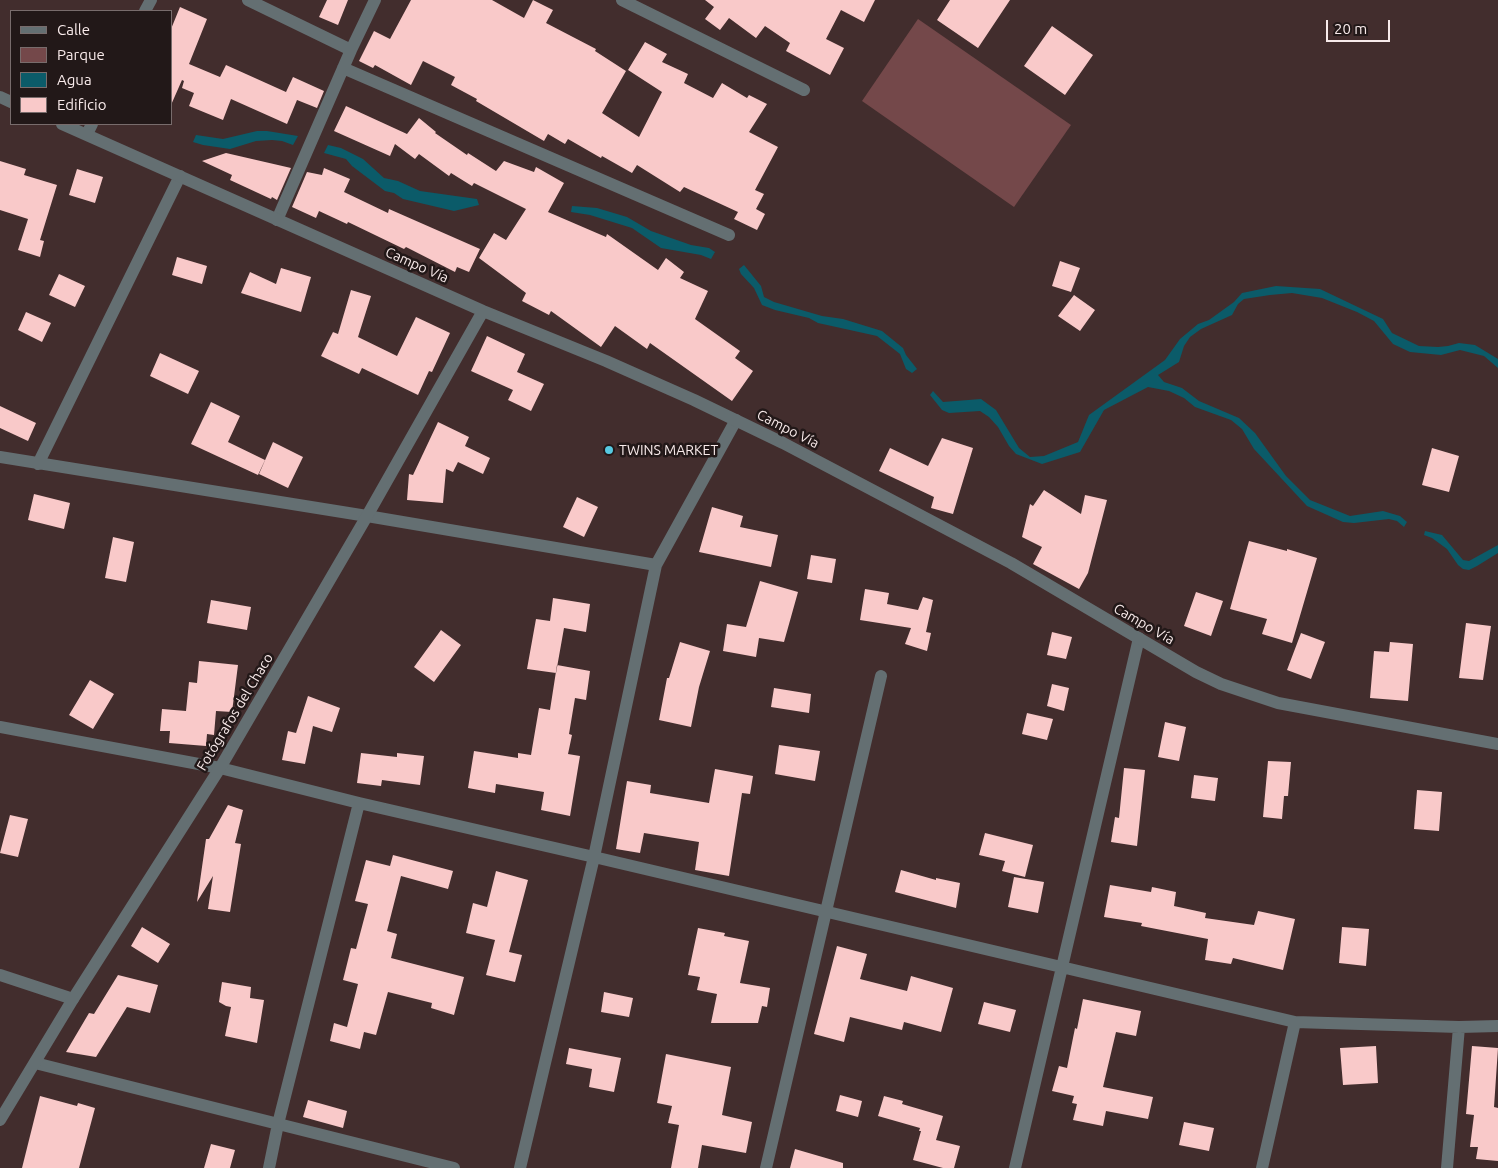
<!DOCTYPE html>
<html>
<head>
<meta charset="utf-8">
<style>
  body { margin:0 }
  #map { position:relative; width:1498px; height:1168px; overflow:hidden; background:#422d2d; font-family:Ubuntu,sans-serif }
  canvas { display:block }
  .legend { position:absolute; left:10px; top:10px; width:162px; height:115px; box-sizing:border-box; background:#221818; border:1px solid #786c6c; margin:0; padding:6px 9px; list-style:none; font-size:15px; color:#f8eaea }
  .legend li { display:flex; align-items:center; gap:10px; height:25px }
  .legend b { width:25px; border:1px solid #786c6c }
  .scale { position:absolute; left:1326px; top:20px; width:64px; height:22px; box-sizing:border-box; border:2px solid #f8eaea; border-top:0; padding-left:6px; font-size:15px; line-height:18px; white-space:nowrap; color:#f8eaea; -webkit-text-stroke:4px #221818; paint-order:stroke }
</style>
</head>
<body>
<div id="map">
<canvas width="1498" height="1168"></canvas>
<ul class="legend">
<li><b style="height:6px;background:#646f72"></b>Calle</li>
<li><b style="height:14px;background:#74484a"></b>Parque</li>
<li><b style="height:14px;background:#0b5b69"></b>Agua</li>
<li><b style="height:14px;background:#f9c9c9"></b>Edificio</li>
</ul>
<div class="scale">20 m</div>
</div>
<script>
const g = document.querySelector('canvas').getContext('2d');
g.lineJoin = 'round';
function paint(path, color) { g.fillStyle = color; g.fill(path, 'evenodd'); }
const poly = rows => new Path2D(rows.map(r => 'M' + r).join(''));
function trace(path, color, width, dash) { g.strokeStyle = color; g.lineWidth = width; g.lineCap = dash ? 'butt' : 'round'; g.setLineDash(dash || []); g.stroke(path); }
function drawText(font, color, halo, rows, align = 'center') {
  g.font = font + ' Ubuntu,sans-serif'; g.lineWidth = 5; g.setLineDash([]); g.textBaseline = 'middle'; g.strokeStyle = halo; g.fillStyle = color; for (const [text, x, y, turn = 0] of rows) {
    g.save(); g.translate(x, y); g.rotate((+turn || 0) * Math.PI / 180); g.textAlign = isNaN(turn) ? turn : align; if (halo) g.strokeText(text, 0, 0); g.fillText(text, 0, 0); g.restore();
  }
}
const green = poly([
  [918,19,1071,125,1014,207,862,101]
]);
const water = poly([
  [257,131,267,131,298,136,293,145,282,141,272,140,256,141,230,149,203,145,193,142,196,135,223,139],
  [328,145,341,148,363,159,384,178,398,181,420,191,477,199,479,205,454,211,403,199,394,193,385,191,352,166,346,159,324,153],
  [572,206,597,208,627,217,651,231,691,245,709,248,715,252,711,259,701,255,661,248,632,228,590,215,571,212],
  [744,265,761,286,764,297,774,302,822,316,843,319,882,331,903,348,906,355,917,369,912,373,906,369,900,354,877,336,818,323,809,318,775,310,762,305,754,288,741,274,739,269],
  [1276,286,1320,289,1383,319,1392,333,1419,346,1438,347,1448,346,1459,343,1475,345,1498,359,1498,368,1484,356,1460,350,1441,355,1410,352,1393,344,1374,321,1357,312,1322,298,1292,293,1270,295,1244,299,1238,304,1232,315,1201,329,1190,337,1184,346,1179,362,1158,375,1164,382,1182,388,1199,401,1239,418,1255,433,1286,476,1310,500,1350,516,1383,511,1400,516,1407,522,1404,527,1397,521,1389,519,1354,523,1343,522,1307,506,1254,449,1242,429,1231,420,1195,407,1184,398,1169,391,1148,387,1104,410,1080,452,1042,464,1016,454,1009,446,998,427,989,417,980,411,949,413,942,410,930,395,933,391,943,402,981,399,996,410,1019,448,1030,457,1044,456,1078,442,1089,415,1165,360,1180,339,1198,324,1209,320,1234,302,1242,293],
  [1425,531,1442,535,1463,560,1469,561,1498,545,1498,553,1477,566,1469,570,1463,569,1458,565,1447,549,1432,538,1424,535]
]);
const building = poly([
  [327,0,348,0,338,25,319,17],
  [411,0,492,0,524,18,533,0,553,10,546,23,596,49,595,51,626,71,602,113,639,137,662,92,628,70,645,42,667,54,662,62,688,74,684,83,713,98,722,83,747,98,749,95,767,104,749,132,778,147,755,190,764,194,756,209,765,214,757,230,734,219,738,212,684,187,680,192,637,165,632,173,602,156,601,158,568,139,565,144,548,134,544,141,476,101,477,99,451,85,455,77,423,61,411,85,375,65,373,68,359,61,374,31,390,39],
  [705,0,875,0,864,22,841,10,826,39,844,48,830,75,786,51,790,43,765,26,756,38,729,18,720,30,705,19,714,7],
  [950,0,1010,0,978,48,937,20],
  [180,7,207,19,189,64,220,77,226,65,286,92,293,77,324,91,317,108,297,100,287,124,231,99,223,120,189,106,194,93,182,88,184,81,182,80,171,105,171,29],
  [1052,26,1093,55,1065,95,1024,66],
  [346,106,407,134,419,118,436,132,435,133,467,155,468,153,496,171,504,161,534,172,536,167,564,183,548,212,606,237,607,234,658,270,666,258,684,272,680,278,708,291,695,319,740,351,735,358,753,371,732,401,650,343,647,349,615,326,601,347,551,311,549,315,522,301,526,293,479,258,494,233,506,240,526,209,474,183,472,186,451,173,449,176,419,154,415,159,395,144,390,156,334,131],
  [226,153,291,168,277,200,272,197,271,199,230,180,232,175,202,161],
  [0,161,26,169,24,175,57,185,40,240,44,241,40,257,18,250,28,219,0,210],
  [324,168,350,179,344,192,388,213,389,209,480,249,469,272,457,267,455,272,406,247,404,249,348,222,347,224,319,211,316,218,292,207,307,172,322,175],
  [77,169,103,177,95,203,69,195],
  [177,257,207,266,202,284,172,275],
  [1060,261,1080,268,1071,292,1052,286],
  [281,268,311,277,301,312,241,293,250,272,276,284],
  [59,274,85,286,75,307,49,295],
  [351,290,371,296,358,337,397,356,416,317,450,333,432,372,429,371,418,395,362,368,359,374,321,356,333,332,338,334],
  [1074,295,1095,310,1080,331,1058,316],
  [26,312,51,323,42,342,18,330],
  [487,336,525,354,517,372,544,384,531,411,508,400,513,390,471,371],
  [160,353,199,371,188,394,150,376],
  [211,402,240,416,228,442,265,460,258,475,191,444],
  [0,406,36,423,28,441,0,428],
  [438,422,469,437,465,446,490,458,483,474,458,462,453,472,446,469,443,503,407,500,409,474,413,475],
  [942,438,973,448,953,514,931,508,934,497,879,471,890,448,928,466],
  [273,442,303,457,288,488,259,474],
  [1432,448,1459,456,1449,492,1422,485],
  [1044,490,1081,514,1085,495,1107,500,1088,573,1079,589,1033,564,1042,547,1022,537,1030,504,1033,506],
  [34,494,70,503,64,529,28,520],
  [577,497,598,507,584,537,563,527],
  [712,507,743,516,740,527,778,535,771,567,699,552],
  [113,537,134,542,126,582,105,578],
  [1249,541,1287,551,1287,549,1317,558,1292,643,1262,634,1267,619,1230,609],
  [811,555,836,559,832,583,807,579],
  [760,581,798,592,784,642,759,638,756,657,723,651,727,624,746,627],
  [865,589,889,593,887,604,918,610,923,597,933,600,926,632,931,633,927,651,905,644,911,628,860,620],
  [1196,592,1223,601,1211,636,1184,626],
  [553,598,590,604,586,632,564,628,556,673,527,669,536,619,550,621],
  [211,600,251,607,247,630,207,623],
  [1466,623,1491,626,1483,680,1459,678],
  [441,630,461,645,434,682,414,667],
  [1052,632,1072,637,1066,659,1047,655],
  [1301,633,1325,642,1311,679,1287,670],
  [680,642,710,651,699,687,691,727,659,720,667,678,669,678],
  [1390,642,1413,644,1408,701,1370,698,1374,651,1389,652],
  [199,661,238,665,232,712,216,711,214,735,207,734,206,746,169,743,170,731,160,731,162,709,186,711,189,682,197,683],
  [557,665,590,671,586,700,575,698,569,734,572,735,568,754,580,756,570,816,541,810,544,792,496,784,495,793,468,788,474,751,518,758,518,753,531,755,539,708,550,710],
  [90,680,114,694,93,729,69,715],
  [1052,684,1069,688,1064,711,1047,706],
  [774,688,811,694,809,713,771,707],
  [308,696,340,708,332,732,313,726,305,764,282,760,288,731,296,733],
  [1027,713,1053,719,1047,740,1022,734],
  [1165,722,1186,727,1179,761,1158,757],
  [779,745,820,751,815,781,775,774],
  [361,753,397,757,397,753,424,756,420,785,382,780,381,786,357,783],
  [1268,761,1291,762,1288,796,1284,796,1282,819,1263,817],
  [1124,768,1145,770,1137,846,1111,842,1115,817,1119,818],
  [715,769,753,776,750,794,742,793,729,876,695,870,699,842,644,833,640,853,616,849,627,781,651,785,650,793,709,803],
  [1194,775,1218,778,1215,801,1191,798],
  [1417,790,1442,792,1439,831,1414,829],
  [228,805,243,810,235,843,241,844,230,912,208,909,213,876,197,902,206,839,209,839],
  [10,815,28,819,18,857,0,853],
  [985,833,1033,845,1025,877,1002,871,1005,861,979,855],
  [393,855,453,871,448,889,401,876,387,931,397,934,391,958,464,977,454,1015,431,1008,432,1003,388,992,376,1035,364,1032,360,1049,330,1041,334,1023,347,1027,358,984,343,980,351,948,356,949,368,904,355,901,366,860,390,866],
  [901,870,936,880,936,878,960,883,956,908,895,892],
  [496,871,528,880,509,952,522,955,515,982,486,975,495,940,466,933,473,903,487,907],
  [1014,877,1044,882,1038,913,1008,907],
  [1110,885,1151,892,1152,887,1176,892,1174,906,1206,913,1205,918,1254,925,1258,911,1295,919,1283,970,1233,958,1231,964,1205,960,1208,939,1141,926,1142,923,1104,917],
  [142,927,170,944,158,963,131,946],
  [1342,927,1369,929,1366,966,1339,963],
  [698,928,725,933,724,936,749,941,740,983,770,988,767,1007,762,1006,758,1023,711,1023,717,994,697,990,700,977,688,975],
  [837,946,867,954,860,979,907,991,911,976,953,988,941,1032,904,1022,902,1030,850,1017,844,1042,814,1034],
  [118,975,158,985,150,1013,127,1007,96,1057,66,1052,89,1013,94,1014],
  [222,982,251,987,250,998,264,1000,257,1043,225,1036,231,1007,226,1006,219,1002],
  [604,992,633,998,629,1017,601,1012],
  [1083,999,1141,1011,1136,1036,1116,1032,1103,1087,1153,1097,1148,1119,1106,1111,1103,1126,1073,1120,1077,1104,1072,1103,1074,1096,1052,1091,1059,1066,1067,1068,1075,1028,1077,1029],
  [984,1002,1016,1010,1010,1032,978,1024],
  [1376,1046,1378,1083,1343,1085,1340,1048],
  [1472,1046,1498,1048,1494,1107,1498,1108,1498,1161,1476,1159,1478,1147,1470,1147,1474,1115,1466,1114],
  [569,1048,621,1058,614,1092,589,1087,592,1069,566,1064],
  [666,1054,731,1067,722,1115,752,1122,746,1153,702,1145,698,1168,671,1168,679,1125,668,1123,672,1106,657,1103],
  [840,1095,862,1101,858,1117,836,1111],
  [40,1096,77,1106,78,1103,95,1108,79,1168,22,1168],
  [884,1096,903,1101,902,1104,943,1116,936,1140,960,1146,954,1168,943,1168,913,1160,921,1131,919,1131,920,1128,878,1116],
  [308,1100,347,1111,343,1128,303,1117],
  [1184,1122,1214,1128,1209,1151,1179,1145],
  [211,1144,235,1150,230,1168,204,1168],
  [795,1149,843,1163,843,1168,790,1168]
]);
const minor = poly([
  [248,0,351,50],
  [622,0,804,90],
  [145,11,151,0],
  [343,68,729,235],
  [87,134,92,124],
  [277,220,351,50,375,0],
  [0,457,367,516,656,565],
  [38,464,180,176],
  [0,727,220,768,359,803,594,857,1295,1022,1459,1027,1498,1026],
  [0,975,73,999],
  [35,1063,454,1168],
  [269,1168,278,1124,359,803],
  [520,1168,594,857,656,565,736,420],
  [766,1168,881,676],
  [1015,1168,1139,638],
  [1262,1168,1295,1022],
  [1447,1168,1459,1027]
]);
const tertiary = poly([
  [0,97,11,102],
  [62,124,483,311,606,361,694,400,783,443,1011,563,1196,672,1221,684,1278,703,1498,744],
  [0,1120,73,999,220,768,367,516,483,311]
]);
const markers = [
  [609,450,5,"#56c9e1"]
];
const streetNames = [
  ["Campo Vía",417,265,24],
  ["Campo Vía",788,429,27],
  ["Campo Vía",1144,624,30],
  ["Fotógrafos del Chaco",235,712,-59]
];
const poiNames = [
  ["TWINS MARKET",619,450]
];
paint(green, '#74484a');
paint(water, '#0b5b69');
paint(building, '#f9c9c9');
trace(minor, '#646f72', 12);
trace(tertiary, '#646f72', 12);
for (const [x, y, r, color] of markers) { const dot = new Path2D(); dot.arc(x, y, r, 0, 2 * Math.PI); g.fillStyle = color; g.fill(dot); trace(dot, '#221818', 2); }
drawText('14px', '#f8eaea', '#221818', streetNames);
drawText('14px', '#f8eaea', '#221818', poiNames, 'left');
</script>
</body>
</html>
